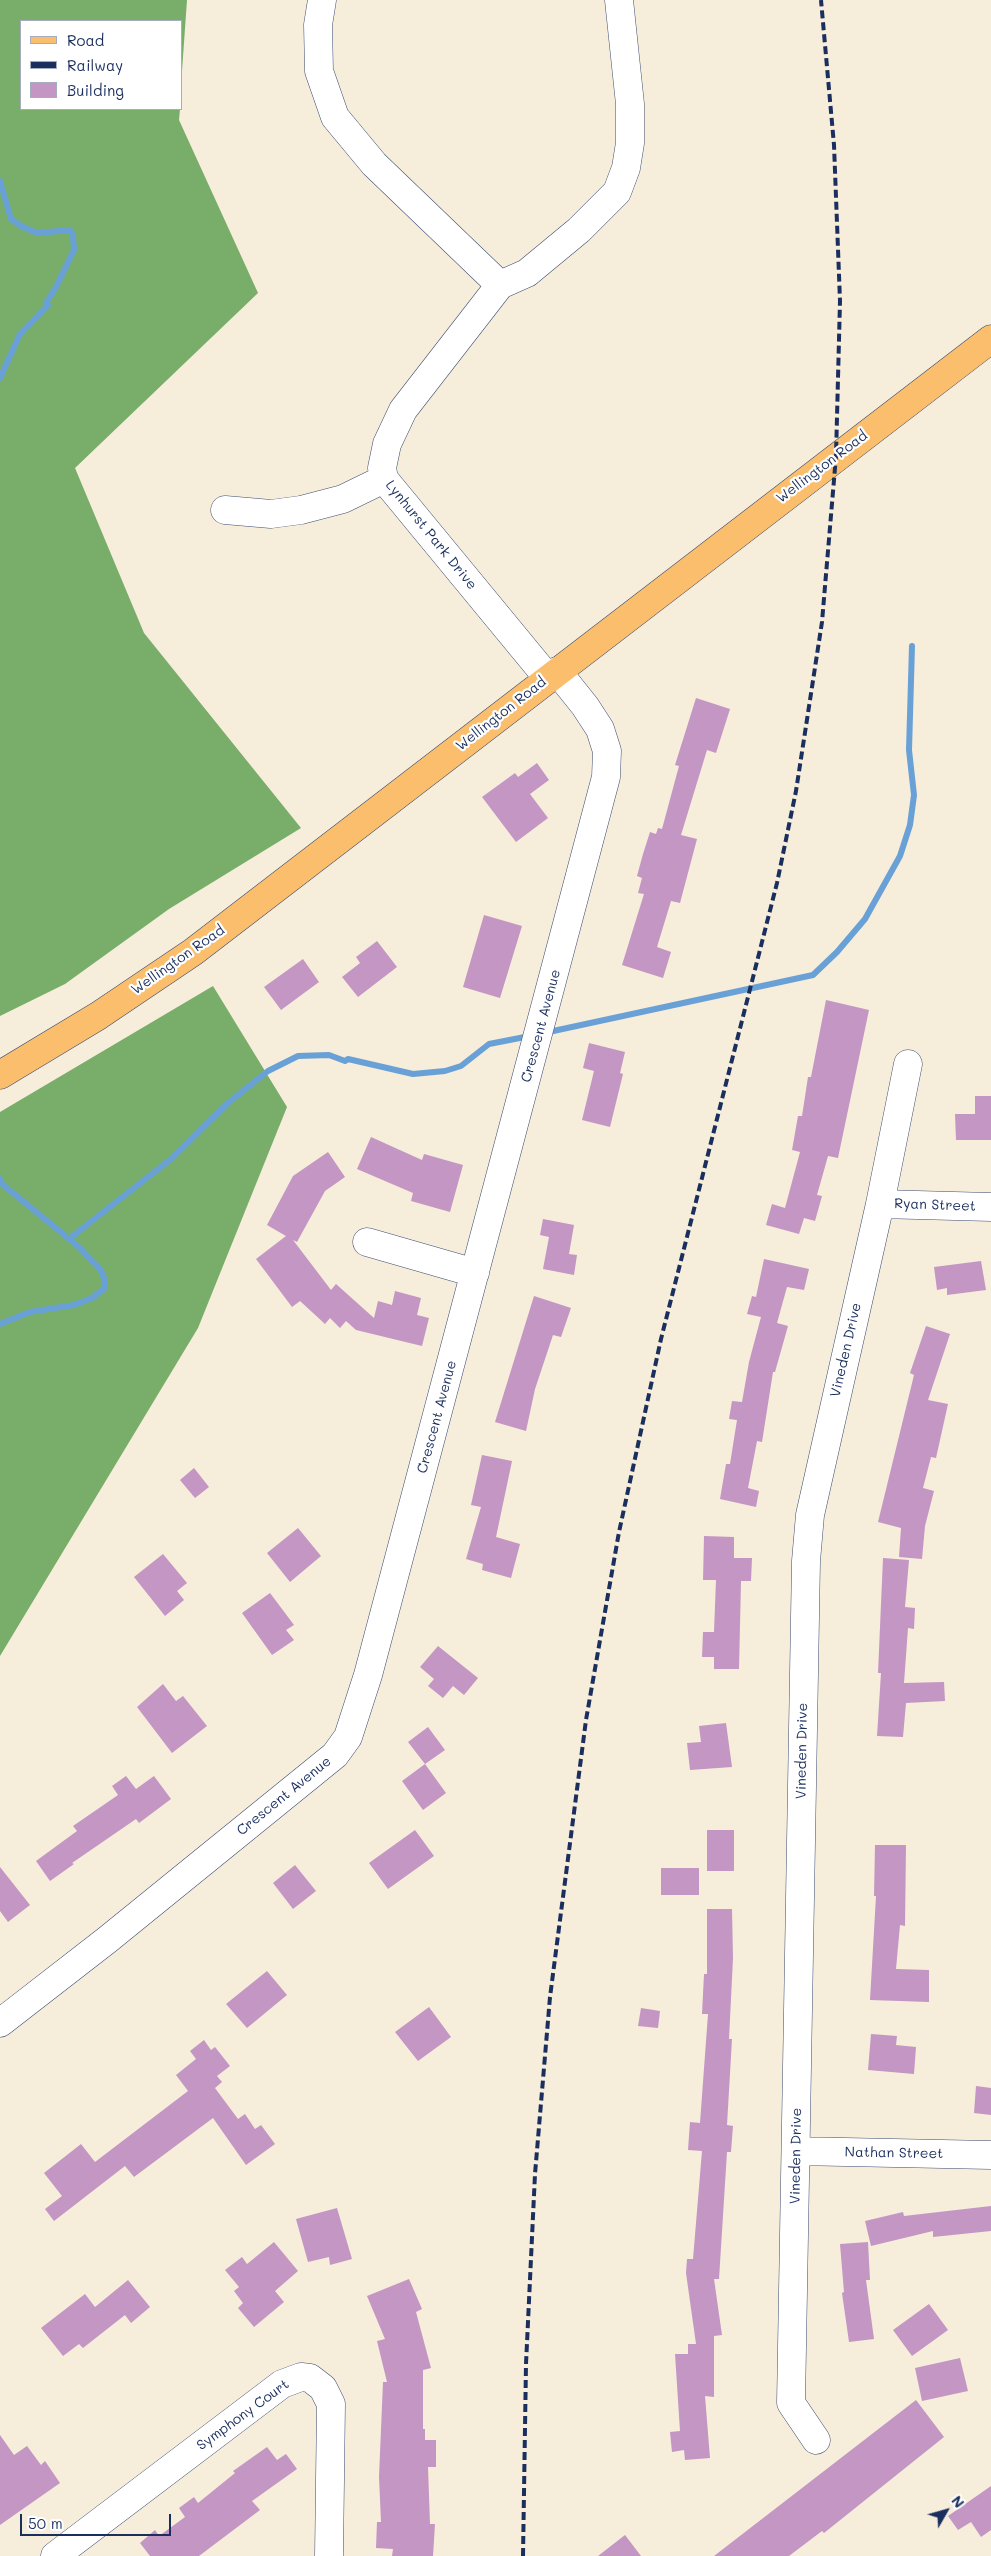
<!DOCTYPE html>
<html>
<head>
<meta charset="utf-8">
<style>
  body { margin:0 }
  #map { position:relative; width:991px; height:2556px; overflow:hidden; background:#f6eddb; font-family:Mali,sans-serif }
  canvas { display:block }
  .legend { position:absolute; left:20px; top:20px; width:162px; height:90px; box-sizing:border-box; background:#fff; border:1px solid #a4acbf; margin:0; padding:6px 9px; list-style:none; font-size:15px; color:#1b2f5e }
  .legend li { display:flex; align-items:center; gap:10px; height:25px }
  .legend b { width:25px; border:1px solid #a4acbf }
  .north { position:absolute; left:921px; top:2486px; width:50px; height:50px; -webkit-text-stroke:4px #fff; paint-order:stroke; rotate:52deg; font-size:14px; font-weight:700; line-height:20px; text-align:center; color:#1b2f5e }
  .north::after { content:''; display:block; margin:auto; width:18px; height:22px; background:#1b2f5e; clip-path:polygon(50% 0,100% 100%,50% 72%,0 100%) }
  .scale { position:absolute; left:20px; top:2514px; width:151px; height:22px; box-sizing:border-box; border:2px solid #1b2f5e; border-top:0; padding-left:6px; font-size:15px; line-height:18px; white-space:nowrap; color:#1b2f5e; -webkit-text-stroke:4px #fff; paint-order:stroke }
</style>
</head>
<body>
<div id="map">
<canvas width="991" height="2556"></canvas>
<ul class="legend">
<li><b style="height:6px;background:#fabe6d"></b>Road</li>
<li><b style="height:6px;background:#1b2f5e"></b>Railway</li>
<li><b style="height:14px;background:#c396c3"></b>Building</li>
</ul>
<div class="north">N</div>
<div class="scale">50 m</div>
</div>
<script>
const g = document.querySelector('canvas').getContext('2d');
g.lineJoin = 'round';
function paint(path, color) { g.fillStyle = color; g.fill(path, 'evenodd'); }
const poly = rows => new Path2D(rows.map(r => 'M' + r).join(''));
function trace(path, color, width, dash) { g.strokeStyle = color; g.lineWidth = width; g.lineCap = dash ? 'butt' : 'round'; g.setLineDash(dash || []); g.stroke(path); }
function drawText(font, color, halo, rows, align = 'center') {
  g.font = font + ' Mali,sans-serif'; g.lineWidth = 4.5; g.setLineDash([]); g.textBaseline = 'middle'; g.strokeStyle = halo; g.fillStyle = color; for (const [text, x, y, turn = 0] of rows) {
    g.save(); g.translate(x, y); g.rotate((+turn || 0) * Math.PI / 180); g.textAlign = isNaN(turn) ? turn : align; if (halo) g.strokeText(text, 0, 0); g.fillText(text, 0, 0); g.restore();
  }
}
const forest = poly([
  [0,0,187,0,181,85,181,21,21,21,21,109,180,109,179,120,258,293,75,468,144,633,301,828,169,909,65,984,0,1016],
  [213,986,287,1107,198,1328,0,1656,0,1112]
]);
const stream = poly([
  [0,181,11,219,21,226,37,233,70,230,73,235,74,250,56,287,46,303,48,305,20,334,0,378],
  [544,1033,813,975,837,952,865,919,900,856,910,825,914,795,909,750,912,646],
  [0,1179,2,1184,79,1247,100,1269,105,1280,104,1289,92,1298,74,1305,30,1312,0,1324],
  [69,1239,171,1159,228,1103,268,1071,298,1056,329,1055,345,1061,348,1059,413,1074,445,1071,461,1066,489,1044,530,1036]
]);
const building = poly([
  [696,698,730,709,716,753,707,750,681,835,697,839,680,903,671,901,657,947,671,952,663,978,622,965,644,894,638,893,642,878,637,876,643,854,650,832,656,834,658,828,662,829,679,766,675,765],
  [537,763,549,780,530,794,548,818,516,842,482,797,515,773,518,777],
  [484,915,522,926,500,998,463,987],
  [377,941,397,967,358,997,342,977,360,963,356,957],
  [303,959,319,982,281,1010,264,987],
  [826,1000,869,1010,838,1158,828,1156,817,1195,822,1196,815,1221,804,1218,799,1234,766,1225,772,1204,785,1208,800,1152,792,1150,798,1116,802,1116,808,1077,811,1077],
  [589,1043,625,1052,620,1073,623,1074,610,1127,582,1120,594,1071,583,1068],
  [975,1096,991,1096,991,1140,956,1140,955,1114,975,1114],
  [371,1137,422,1160,424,1154,463,1165,450,1212,411,1201,413,1193,357,1169],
  [328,1152,345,1177,325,1191,297,1242,293,1240,331,1290,336,1284,374,1318,378,1301,392,1305,395,1291,421,1298,417,1315,429,1318,422,1346,356,1330,346,1321,340,1328,330,1318,325,1324,300,1301,292,1307,256,1259,286,1236,267,1225,293,1176],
  [543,1219,574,1225,569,1254,577,1255,574,1275,543,1269,549,1237,540,1235],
  [764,1259,809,1269,804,1290,787,1287,777,1323,788,1326,775,1372,773,1372,762,1442,757,1441,748,1488,759,1491,756,1507,720,1499,726,1464,730,1464,737,1420,729,1419,732,1401,742,1402,749,1362,761,1317,747,1314,752,1296,756,1297],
  [981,1261,986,1290,947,1295,947,1288,937,1290,934,1267],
  [534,1296,571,1308,561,1337,553,1335,535,1389,526,1431,495,1422],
  [926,1326,950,1334,928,1400,948,1404,936,1458,931,1457,923,1488,934,1491,925,1526,922,1559,899,1557,901,1528,878,1522,914,1375,910,1373],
  [482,1455,512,1461,496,1537,520,1544,511,1578,482,1570,483,1564,466,1559,481,1507,471,1505],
  [194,1468,209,1487,195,1498,180,1480],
  [298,1528,321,1556,290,1582,267,1553],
  [704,1536,734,1537,734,1558,752,1558,751,1581,741,1581,739,1669,714,1669,714,1657,702,1657,703,1632,714,1632,716,1580,703,1580],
  [163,1554,187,1583,177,1591,184,1600,165,1616,134,1577],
  [883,1558,909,1560,905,1607,915,1608,914,1629,908,1628,904,1683,944,1682,945,1701,906,1703,903,1737,877,1736,881,1673,878,1673],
  [270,1593,294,1625,286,1630,294,1640,272,1655,242,1613],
  [438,1646,478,1678,464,1695,453,1686,443,1698,428,1686,434,1679,420,1667],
  [163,1684,176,1701,183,1696,207,1726,172,1753,137,1707],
  [726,1723,732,1767,690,1770,687,1743,701,1742,699,1726],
  [428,1727,445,1750,425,1764,446,1793,423,1810,402,1781,425,1764,408,1742],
  [126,1776,136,1789,154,1776,171,1799,139,1823,136,1819,72,1863,74,1864,50,1881,36,1861,77,1831,73,1826,118,1795,112,1786],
  [415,1830,434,1856,388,1889,369,1863],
  [707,1830,734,1830,734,1871,707,1871],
  [875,1845,906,1845,905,1926,900,1925,896,1969,929,1970,929,2002,870,2000,876,1896,874,1896],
  [295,1865,316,1891,293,1909,273,1883],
  [0,1867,30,1905,8,1922,0,1911],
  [661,1868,699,1868,699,1895,661,1895],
  [707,1909,732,1909,733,1958,729,2039,732,2039,727,2125,733,2126,731,2152,727,2152,719,2279,714,2279,722,2335,714,2336,714,2397,705,2396,710,2458,685,2460,684,2450,672,2452,670,2432,680,2431,675,2354,688,2354,688,2344,696,2344,686,2273,687,2259,693,2259,702,2151,688,2150,690,2122,700,2123,708,2014,702,2014,704,1974,707,1974],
  [267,1971,287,1995,247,2028,226,2004],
  [429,2007,451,2037,418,2061,395,2032],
  [641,2008,660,2011,658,2028,638,2026],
  [871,2034,897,2036,896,2045,916,2047,914,2074,868,2070],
  [204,2040,211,2050,215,2047,230,2066,217,2076,222,2082,215,2088,238,2119,245,2114,255,2129,261,2125,275,2144,246,2165,213,2118,134,2177,125,2166,54,2221,45,2209,62,2196,44,2173,81,2144,95,2162,188,2091,176,2075,196,2059,190,2051],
  [976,2086,991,2088,991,2115,974,2113],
  [991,2206,991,2231,933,2237,933,2231,871,2246,865,2221,903,2212,904,2216],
  [337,2208,352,2259,330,2265,329,2257,308,2262,296,2219],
  [274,2242,298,2271,275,2291,284,2302,254,2327,238,2308,243,2303,234,2291,239,2287,225,2270,242,2257,247,2264],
  [868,2242,870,2280,866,2280,874,2339,849,2342,842,2293,844,2292,840,2244],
  [409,2279,422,2309,416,2312,431,2368,423,2370,423,2429,425,2429,425,2440,436,2440,436,2467,428,2467,430,2524,435,2524,433,2556,392,2556,393,2549,376,2548,377,2522,381,2522,379,2477,383,2382,387,2382,377,2341,385,2339,367,2296],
  [128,2280,150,2307,131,2323,125,2315,83,2348,79,2344,63,2356,41,2328,85,2294,95,2307],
  [929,2304,948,2330,912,2356,893,2330],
  [960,2358,968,2391,922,2401,915,2368],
  [916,2400,944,2437,824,2533,822,2531,789,2556,714,2556],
  [0,2435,14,2455,27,2446,41,2465,45,2461,60,2483,0,2525],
  [267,2447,277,2460,286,2454,297,2469,252,2501,260,2510,199,2556,150,2556,140,2543,155,2530,159,2536,185,2517,179,2508,194,2497,198,2503,235,2473,233,2471],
  [991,2486,991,2530,981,2537,971,2522,958,2530,948,2516],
  [625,2535,641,2556,598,2556]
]);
const minor = poly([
  [322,0,318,25,319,71,335,117,374,164,500,285,527,273,579,230,617,192,626,168,630,143,630,104,619,0],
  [500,285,403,410,387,444,382,468,384,479,548,678],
  [225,510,271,514,301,510,343,499,384,479],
  [880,1204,991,1207],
  [367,1242,475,1273],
  [0,2023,107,1940,335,1755,348,1737,368,1675,606,777,607,751,600,729,585,706,557,671],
  [796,2151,991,2155],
  [816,2440,791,2403,806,1561,810,1515,880,1204,908,1064],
  [55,2556,282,2384,301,2377,310,2378,323,2388,331,2404,329,2556]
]);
const major = poly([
  [0,1075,98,1016,193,952,991,339]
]);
const rail = poly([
  [523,2556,526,2364,535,2174,550,1997,586,1720,619,1532,661,1339,777,883,796,791,822,622,836,456,840,301,834,145,821,0]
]);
const streetNames = [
  ["Wellington Road",822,467,-37],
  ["Lynhurst Park Drive",431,535,51],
  ["Wellington Road",501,714,-38],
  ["Wellington Road",178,960,-35],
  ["Crescent Avenue",541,1026,-75],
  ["Ryan Street",935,1205,2],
  ["Vineden Drive",846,1350,-77],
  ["Crescent Avenue",437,1417,-75],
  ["Vineden Drive",802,1751,-89],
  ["Crescent Avenue",284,1796,-39],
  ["Nathan Street",894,2153,1],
  ["Vineden Drive",796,2156,-89],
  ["Symphony Court",243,2415,-36]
];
paint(forest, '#78ad6a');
trace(stream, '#69a1d7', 6);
paint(building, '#c396c3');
trace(minor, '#3c4c71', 29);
trace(major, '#3c4c71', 29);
trace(minor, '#fff', 28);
trace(major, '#fabe6d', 28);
trace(rail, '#1b2f5e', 4, [8, 4]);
drawText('14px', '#1b2f5e', '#fff', streetNames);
</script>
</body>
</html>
